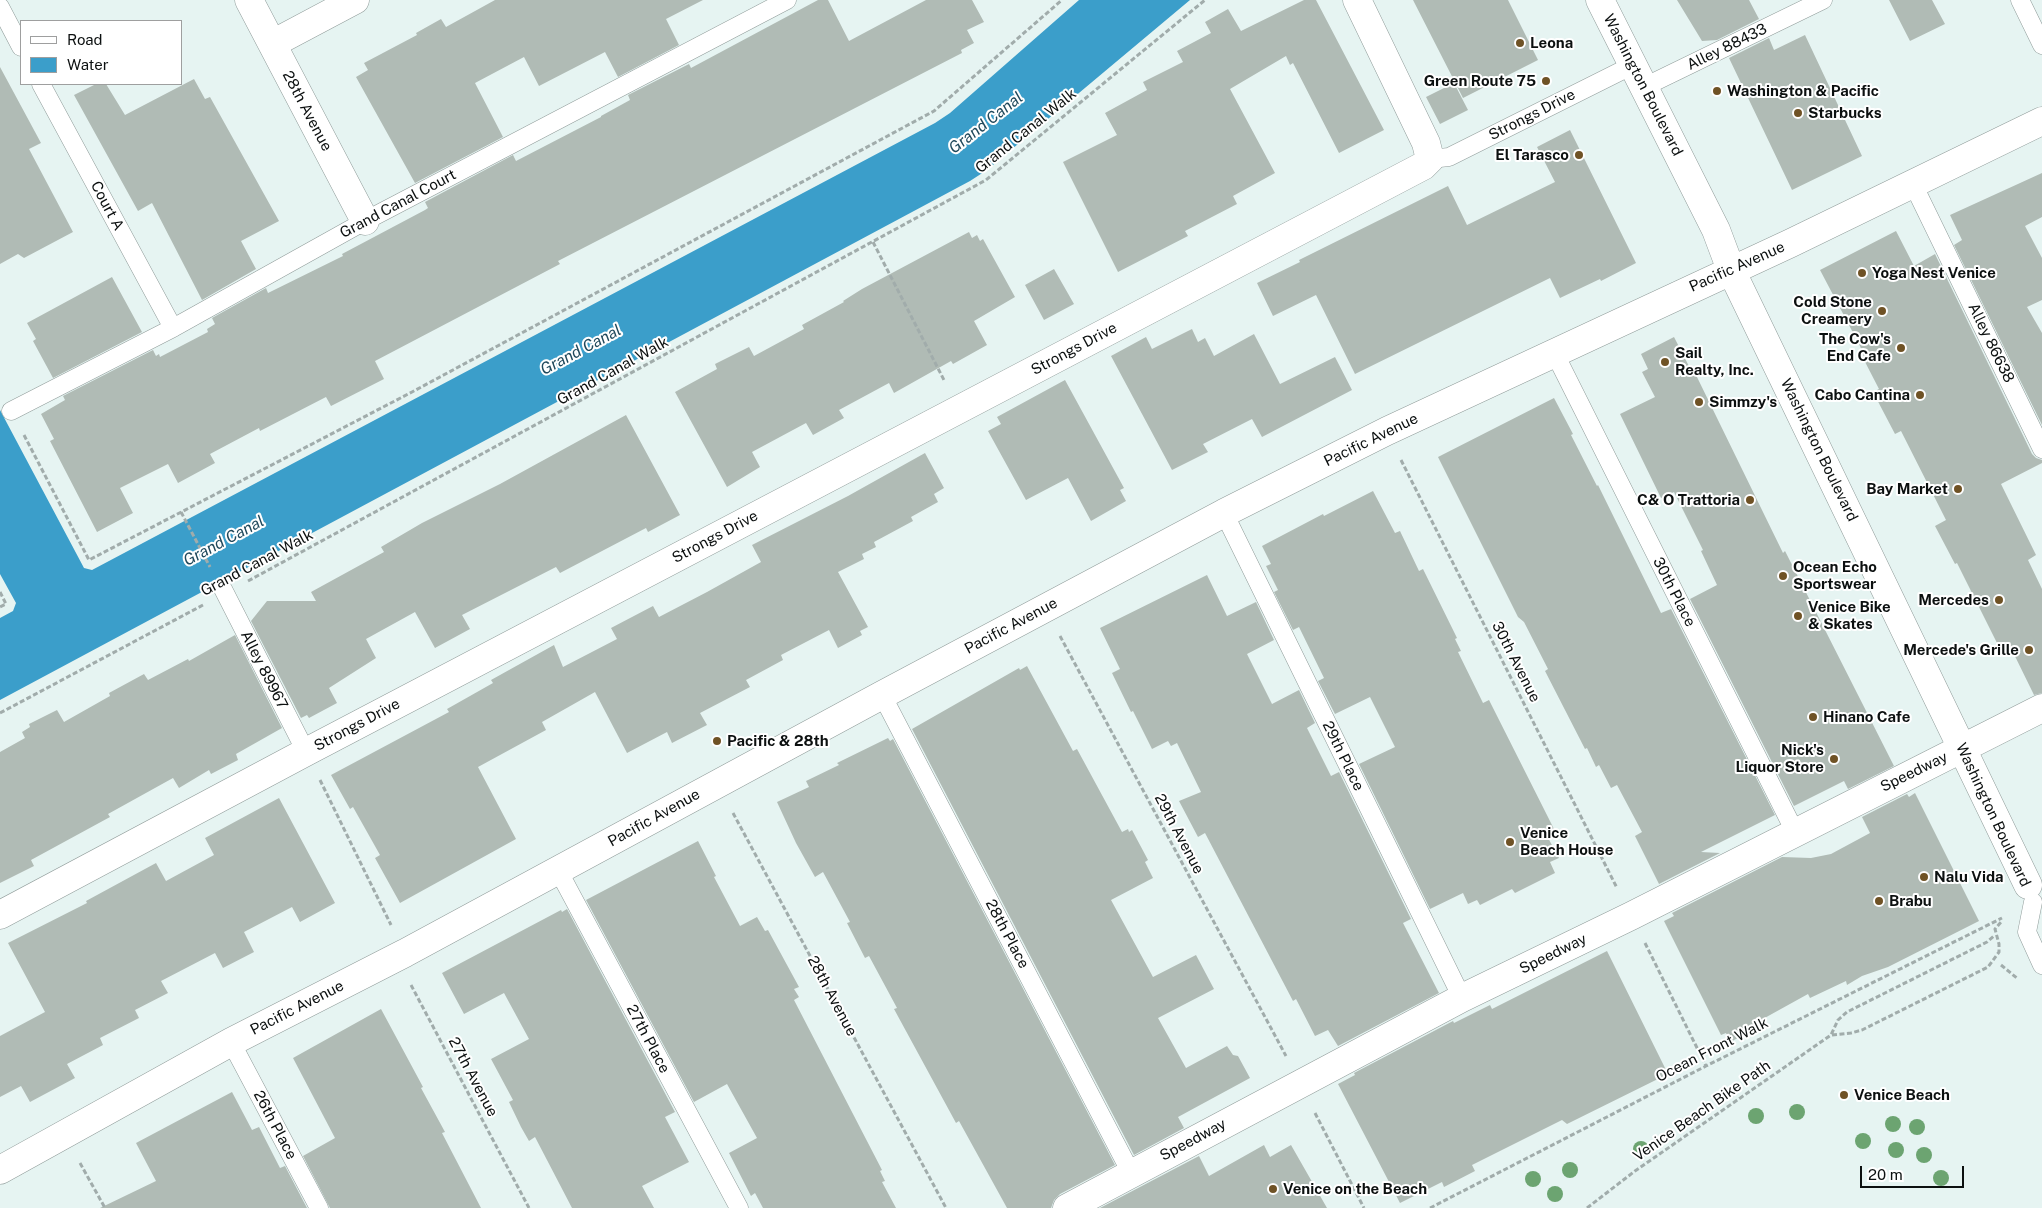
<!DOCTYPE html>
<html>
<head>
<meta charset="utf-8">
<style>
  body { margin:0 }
  #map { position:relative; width:2042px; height:1208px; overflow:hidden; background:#e6f4f2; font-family:"Public Sans",sans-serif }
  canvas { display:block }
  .legend { position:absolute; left:20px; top:20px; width:162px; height:65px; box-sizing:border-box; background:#fff; border:1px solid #9e9f9f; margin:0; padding:6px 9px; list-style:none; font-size:15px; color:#0c1010 }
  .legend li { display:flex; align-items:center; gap:10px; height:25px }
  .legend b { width:25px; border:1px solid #9e9f9f }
  .scale { position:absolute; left:1860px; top:1166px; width:104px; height:22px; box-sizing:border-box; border:2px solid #0c1010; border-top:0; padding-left:6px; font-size:15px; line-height:18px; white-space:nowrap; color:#0c1010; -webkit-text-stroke:4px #fff; paint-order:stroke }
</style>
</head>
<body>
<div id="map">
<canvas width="2042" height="1208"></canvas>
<ul class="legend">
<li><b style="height:6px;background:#fff"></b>Road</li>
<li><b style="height:14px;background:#3b9eca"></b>Water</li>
</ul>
<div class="scale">20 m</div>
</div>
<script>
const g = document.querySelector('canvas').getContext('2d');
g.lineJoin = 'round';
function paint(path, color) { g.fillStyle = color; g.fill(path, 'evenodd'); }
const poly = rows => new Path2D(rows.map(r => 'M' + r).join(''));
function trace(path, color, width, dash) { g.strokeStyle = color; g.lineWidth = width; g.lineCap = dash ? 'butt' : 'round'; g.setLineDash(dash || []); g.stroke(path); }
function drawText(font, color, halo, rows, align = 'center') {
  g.font = font + ' "Public Sans",sans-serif'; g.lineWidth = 4; g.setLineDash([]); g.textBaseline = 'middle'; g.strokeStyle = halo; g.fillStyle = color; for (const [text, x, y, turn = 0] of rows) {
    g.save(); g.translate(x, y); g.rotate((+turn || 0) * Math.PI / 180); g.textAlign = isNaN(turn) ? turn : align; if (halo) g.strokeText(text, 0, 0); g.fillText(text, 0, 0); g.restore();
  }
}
const water = poly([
  [1079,0,1190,0,987,170,970,181,0,700,0,618,13,611,16,603,0,574,0,410,84,568,92,570,935,123,950,113]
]);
const building = poly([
  [495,0,703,0,666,19,679,45,618,77,605,52,539,86,524,57,475,83,503,137,415,183,356,77,368,70,364,63,417,35,416,33,441,19,446,27],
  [818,0,828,0,849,41,926,0,972,0,984,22,967,30,974,43,961,50,962,53,558,261,560,264,375,361,384,379,331,406,326,397,260,431,259,428,210,454,215,463,178,483,168,464,120,488,133,513,97,532,50,441,54,439,41,414,65,400,63,396,153,350,156,356,159,354,160,357,208,332,207,329,215,324,212,318,266,288,268,293,343,256,342,254,425,210,428,208,425,202,513,155,516,161,601,117,601,116,630,100,628,95,689,64,691,68],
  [1304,0,1316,0,1384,130,1339,153,1293,63,1290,65,1286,56,1230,89,1275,173,1233,196,1237,204,1185,231,1188,236,1118,272,1063,162,1117,135,1105,113,1147,90,1143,82,1183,62,1177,51,1211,33,1205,22,1228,9,1241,31],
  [1413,0,1508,0,1538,60,1463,98],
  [1677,0,1749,0,1759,19,1717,40,1702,41],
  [1889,0,1932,0,1945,24,1910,41],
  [1805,35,1862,156,1792,190,1729,58,1769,38,1774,50],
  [0,67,41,143,29,149,73,232,24,258,18,254,0,264],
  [194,79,205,99,210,97,279,221,241,241,256,269,202,300,152,203,138,211,74,95,96,84,106,84,125,115],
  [1454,83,1468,110,1440,124,1426,97],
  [1570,130,1636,263,1601,281,1600,279,1560,298,1550,278,1355,374,1316,295,1273,316,1257,283,1300,262,1299,260,1448,186,1467,225,1555,182,1537,147],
  [2042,173,2042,217,2025,226,2042,258,2042,300,2027,307,2042,333,2042,425,1954,245,1962,240,1950,215],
  [1896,231,1914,266,1935,254,2032,454,2036,458,2042,460,2042,463,2001,484,2036,555,2028,560,2042,589,2042,693,2034,695,2009,644,2000,649,1957,563,1955,564,1935,526,1946,520,1901,431,1895,434,1873,392,1879,389,1863,358,1864,357,1860,346,1820,270],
  [969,232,972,238,977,235,980,241,983,239,1015,297,974,321,987,345,953,364,951,361,894,393,889,383,839,410,844,418,813,435,806,423,752,452,760,467,727,487,675,392,717,369,715,364,749,347,754,356,804,329,802,325,844,302,843,301,862,289],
  [1054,269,1074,304,1044,320,1025,285],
  [112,277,142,332,53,378,33,341,36,339,27,323],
  [1192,329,1198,342,1205,338,1214,356,1254,334,1280,384,1335,357,1352,390,1262,437,1252,419,1203,444,1208,452,1172,470,1111,356,1146,337,1152,349],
  [1674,337,1694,376,1696,375,1783,553,1785,551,1894,766,1848,789,1844,781,1794,806,1690,599,1717,585,1701,551,1703,550,1674,492,1661,498,1620,414,1655,397,1642,372,1648,369,1641,354],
  [1065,380,1124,488,1120,490,1126,501,1091,521,1068,478,1026,500,988,431,1001,424,997,417],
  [1554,398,1573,434,1571,435,1597,486,1598,485,1661,613,1671,609,1775,815,1701,852,1720,853,1659,884,1635,836,1642,832,1617,785,1611,788,1599,765,1596,767,1587,748,1585,749,1545,671,1548,669,1524,622,1518,617,1438,457],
  [626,415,680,515,648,532,646,528,560,573,556,567,462,615,470,629,435,648,415,612,366,639,376,658,329,688,337,703,309,718,307,715,301,718,251,621,267,601,316,601,311,592,384,552,381,547,422,523,500,484],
  [925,453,944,488,934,494,938,502,911,517,913,521,874,542,876,547,862,554,864,559,838,572,868,627,860,631,862,635,838,648,829,630,781,655,783,660,746,680,750,687,700,713,707,725,672,743,667,732,627,753,595,692,542,722,546,730,478,767,516,839,400,903,375,858,380,855,353,807,350,809,331,775,449,712,447,709,493,683,491,680,554,645,563,667,617,639,611,628,653,606,659,617,707,592,761,562,752,545,848,496],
  [1373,491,1395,533,1400,531,1419,571,1423,569,1457,638,1455,639,1461,651,1458,652,1483,703,1489,700,1555,831,1547,836,1559,858,1550,862,1555,873,1515,893,1512,889,1480,905,1477,900,1468,904,1463,893,1430,909,1359,764,1395,747,1370,697,1335,714,1318,681,1324,678,1299,627,1293,630,1274,592,1278,590,1266,566,1271,564,1262,546,1323,514,1324,516],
  [1207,575,1227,616,1256,602,1274,640,1247,654,1272,704,1299,690,1315,723,1307,728,1331,776,1339,772,1411,919,1403,923,1439,993,1338,1046,1328,1030,1315,1036,1296,999,1293,1001,1205,833,1198,837,1179,801,1201,792,1177,743,1171,746,1168,741,1152,749,1133,711,1131,712,1112,673,1120,669,1100,628],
  [235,635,282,728,236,754,238,760,211,774,209,770,179,788,173,778,108,814,110,817,31,860,34,866,0,883,0,752,25,738,22,732,30,727,29,724,57,710,64,722,110,696,109,693,144,674,148,680,188,659,189,661],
  [1027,666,1073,751,1077,749,1122,832,1128,829,1129,832,1132,830,1148,860,1145,862,1153,878,1111,900,1153,977,1196,955,1214,989,1158,1018,1186,1068,1227,1046,1233,1055,1238,1056,1250,1078,1178,1117,1184,1128,1134,1155,912,729,1019,668,1020,670],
  [888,738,890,741,893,739,1115,1165,1060,1194,1054,1200,1051,1208,1007,1208,959,1121,956,1123,894,1009,897,1008,869,956,865,958,847,923,850,922,823,872,815,877,796,843,777,802,809,787,806,781,839,765,837,763],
  [1915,793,1979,921,1888,967,1862,976,1847,985,1846,981,1810,998,1808,994,1761,1020,1764,1025,1730,1042,1726,1033,1721,1035,1664,921,1674,916,1672,913,1782,857,1811,858,1831,854,1870,833,1862,817,1907,794,1909,797],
  [279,798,335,903,300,922,292,907,244,932,254,952,223,968,215,953,161,981,168,993,135,1010,139,1018,100,1038,103,1045,67,1064,75,1078,30,1102,21,1086,0,1097,0,1036,45,1012,8,943,87,903,86,901,156,863,166,881,214,855,205,838],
  [698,841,716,876,714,877,740,926,757,917,765,931,768,930,799,987,794,989,799,997,794,1000,882,1170,880,1171,885,1181,882,1182,896,1208,763,1208,755,1193,751,1196,729,1153,757,1138,727,1084,694,1102,586,900],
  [567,909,675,1112,665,1117,689,1162,642,1186,654,1208,572,1208,535,1137,529,1141,521,1127,509,1102,513,1100,491,1059,529,1039,504,993,464,1014,442,973,561,910,562,912],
  [1607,951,1668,1074,1567,1124,1562,1120,1472,1165,1475,1171,1444,1187,1442,1182,1400,1203,1338,1084,1355,1075,1354,1073,1453,1021,1454,1023,1490,1005,1492,1009],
  [381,1009,423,1087,421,1088,445,1132,442,1133,481,1208,330,1208,303,1156,335,1138,293,1058],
  [232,1092,252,1130,259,1127,280,1168,285,1166,307,1208,100,1208,156,1181,136,1143],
  [1264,1145,1270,1157,1291,1145,1327,1208,1100,1208,1199,1156,1209,1176]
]);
const path = poly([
  [873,242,945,382],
  [24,435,89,560,412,392,934,111,1062,0],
  [1401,460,1617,888],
  [181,512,210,567],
  [248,581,986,180,1205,0],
  [0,592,6,604,0,607],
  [1060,636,1286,1056],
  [0,713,203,605],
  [320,780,391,925],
  [733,813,946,1208],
  [1645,943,1706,1066],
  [2001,965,2018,979],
  [411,985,529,1208],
  [1832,1035,1851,1033,1862,1030,1988,967,1999,952,1999,944,1995,929,2001,922],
  [1315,1113,1364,1208],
  [80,1163,105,1208],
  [1430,1208,1706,1066,2002,918],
  [1587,1208,1635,1171,1831,1035,1838,1020,1847,1012,1987,942,1995,935]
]);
const lane = poly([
  [2020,0,2042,45],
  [0,7,21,47],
  [41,84,173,328],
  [1644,87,1823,0],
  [1430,159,1449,157,1633,65],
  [1913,184,2042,449],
  [1554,352,1795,832],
  [11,411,173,328,365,221,787,0],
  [1224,513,1462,998],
  [223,589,306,752],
  [882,695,1131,1173],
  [558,870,739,1208],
  [2033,902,2027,932,2042,965],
  [231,1042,319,1208]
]);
const street = poly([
  [249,0,365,221],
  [272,44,355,0],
  [1731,270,2028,885],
  [0,915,306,752,1423,166,1430,159,1426,143,1357,0],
  [1067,1208,1462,998,1631,916,2042,708]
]);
const secondary = poly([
  [1600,0,1716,230,1731,270],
  [0,1170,231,1042,405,953,882,695,1224,513,1387,431,1791,243,2042,121]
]);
const trees = [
  [1797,1112],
  [1756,1116],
  [1893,1124],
  [1917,1127],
  [1863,1141],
  [1641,1149],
  [1896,1150],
  [1924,1155],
  [1570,1170],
  [1941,1178],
  [1533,1179],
  [1555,1194]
];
const markers = [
  [1520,43,5,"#6f5225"],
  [1546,81,5,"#6f5225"],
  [1717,91,5,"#6f5225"],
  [1798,113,5,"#6f5225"],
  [1579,155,5,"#6f5225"],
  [1862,273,5,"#6f5225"],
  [1882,311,5,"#6f5225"],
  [1901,348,5,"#6f5225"],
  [1665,362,5,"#6f5225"],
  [1920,395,5,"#6f5225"],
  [1699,402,5,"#6f5225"],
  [1958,489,5,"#6f5225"],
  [1750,500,5,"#6f5225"],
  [1783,576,5,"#6f5225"],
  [1999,600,5,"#6f5225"],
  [1798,616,5,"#6f5225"],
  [2029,650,5,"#6f5225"],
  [1813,717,5,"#6f5225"],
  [717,741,5,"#6f5225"],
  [1834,759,5,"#6f5225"],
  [1510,842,5,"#6f5225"],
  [1924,877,5,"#6f5225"],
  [1879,901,5,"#6f5225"],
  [1844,1095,5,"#6f5225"],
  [1273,1189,5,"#6f5225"]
];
const poiNames = [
  ["Leona",1530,43],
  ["Green Route 75",1536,81,"right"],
  ["Washington & Pacific",1727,91],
  ["Starbucks",1808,113],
  ["El Tarasco",1569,155,"right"],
  ["Yoga Nest Venice",1872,273],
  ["Cold Stone",1872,302,"right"],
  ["Creamery",1872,319,"right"],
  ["The Cow's",1891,339,"right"],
  ["End Cafe",1891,356,"right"],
  ["Sail",1675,353],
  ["Realty, Inc.",1675,370],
  ["Cabo Cantina",1910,395,"right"],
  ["Simmzy's",1709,402],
  ["Bay Market",1948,489,"right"],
  ["C& O Trattoria",1740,500,"right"],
  ["Ocean Echo",1793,567],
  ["Sportswear",1793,584],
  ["Mercedes",1989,600,"right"],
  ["Venice Bike",1808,607],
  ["& Skates",1808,624],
  ["Mercede's Grille",2019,650,"right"],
  ["Hinano Cafe",1823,717],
  ["Pacific & 28th",727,741],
  ["Nick's",1824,750,"right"],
  ["Liquor Store",1824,767,"right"],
  ["Venice",1520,833],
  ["Beach House",1520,850],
  ["Nalu Vida",1934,877],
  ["Brabu",1889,901],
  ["Venice Beach",1854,1095],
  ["Venice on the Beach",1283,1189]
];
const streetNames = [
  ["Alley 88433",1727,47,-26],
  ["Washington Boulevard",1643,85,63],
  ["28th Avenue",307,111,62],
  ["Strongs Drive",1532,115,-27],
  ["Grand Canal Walk",1026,131,-39],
  ["Grand Canal Court",398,204,-28],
  ["Court A",107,206,62],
  ["Pacific Avenue",1737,267,-24],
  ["Alley 86638",1991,343,64],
  ["Strongs Drive",1074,349,-28],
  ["Grand Canal Walk",613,371,-29],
  ["Pacific Avenue",1371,440,-26],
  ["Washington Boulevard",1819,450,64],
  ["Strongs Drive",715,537,-28],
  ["Grand Canal Walk",257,563,-28],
  ["30th Place",1674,592,63],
  ["Pacific Avenue",1011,626,-28],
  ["30th Avenue",1516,662,63],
  ["Alley 89967",264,670,63],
  ["Strongs Drive",357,725,-28],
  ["29th Place",1343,756,64],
  ["Speedway",1914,772,-26],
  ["Washington Boulevard",1993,815,65],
  ["Pacific Avenue",654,818,-29],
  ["29th Avenue",1179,834,62],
  ["28th Place",1007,934,62],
  ["Speedway",1553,954,-26],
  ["28th Avenue",832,996,62],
  ["Pacific Avenue",297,1008,-27],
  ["27th Place",648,1039,62],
  ["Ocean Front Walk",1712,1050,-27],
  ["27th Avenue",473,1077,62],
  ["Venice Beach Bike Path",1702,1111,-35],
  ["26th Place",275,1125,62],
  ["Speedway",1193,1140,-28]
];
const waterNames = [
  ["Grand Canal",986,123,-38],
  ["Grand Canal",581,350,-28],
  ["Grand Canal",224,541,-28]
];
paint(water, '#3b9eca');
paint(building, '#b0bbb5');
trace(lane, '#8f9b99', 19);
trace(street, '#8f9b99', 29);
trace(secondary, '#8f9b99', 29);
trace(path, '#a1acab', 3, [5, 2.5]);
trace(lane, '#fff', 18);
trace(street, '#fff', 28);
trace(secondary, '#fff', 28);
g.fillStyle = '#6ca471';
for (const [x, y] of trees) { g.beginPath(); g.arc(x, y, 8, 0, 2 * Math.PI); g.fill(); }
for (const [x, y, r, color] of markers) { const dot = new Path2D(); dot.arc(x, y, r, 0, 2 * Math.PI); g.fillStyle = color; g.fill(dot); trace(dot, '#fff', 2); }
drawText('bold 15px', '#0c1010', '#fff', poiNames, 'left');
drawText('15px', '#0c1010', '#fff', streetNames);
drawText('italic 16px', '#20495c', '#fff', waterNames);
</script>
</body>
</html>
